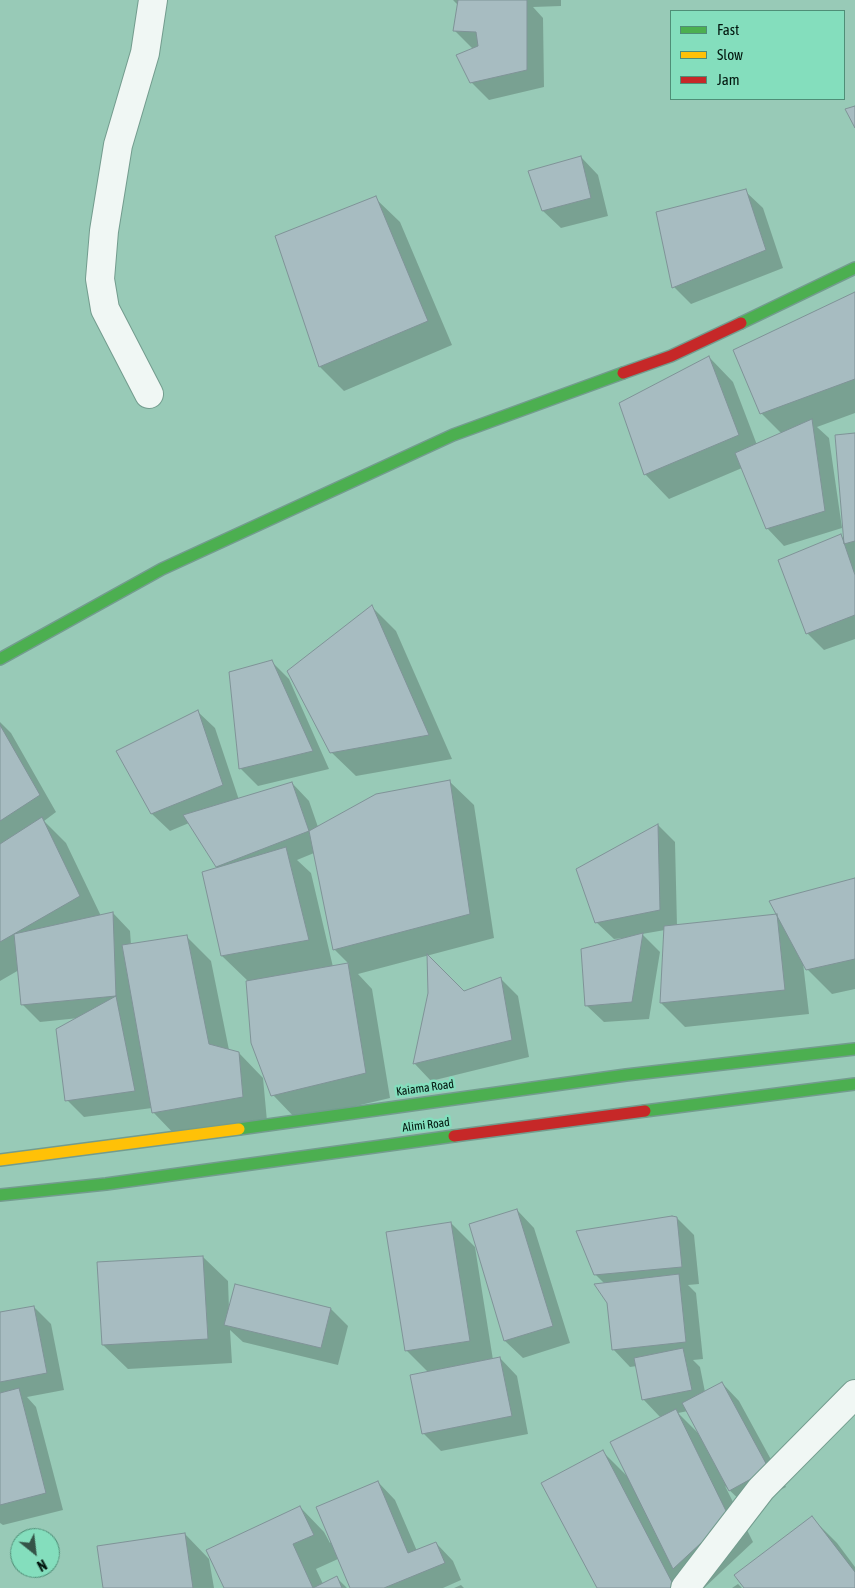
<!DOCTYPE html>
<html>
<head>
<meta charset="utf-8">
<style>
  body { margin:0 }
  #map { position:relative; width:855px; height:1588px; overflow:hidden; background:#98cab7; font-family:"Asap Condensed",sans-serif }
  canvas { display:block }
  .legend { position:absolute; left:670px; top:10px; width:175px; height:90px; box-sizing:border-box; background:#84debd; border:1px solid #4f8e77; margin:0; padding:6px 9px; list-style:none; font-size:15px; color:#00150d }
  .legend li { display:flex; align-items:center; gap:10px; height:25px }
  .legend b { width:25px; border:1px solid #4f8e77 }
  .north { position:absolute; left:10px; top:1528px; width:50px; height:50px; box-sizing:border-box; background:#84debd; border:1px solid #4f8e77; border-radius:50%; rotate:151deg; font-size:14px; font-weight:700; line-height:20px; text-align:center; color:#00150d }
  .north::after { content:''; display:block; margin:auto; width:18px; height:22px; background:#355448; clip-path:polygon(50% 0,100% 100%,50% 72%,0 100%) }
</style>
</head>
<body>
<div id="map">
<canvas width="855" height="1588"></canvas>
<ul class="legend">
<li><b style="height:6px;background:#4caf50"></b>Fast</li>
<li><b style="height:6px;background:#ffc107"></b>Slow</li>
<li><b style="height:6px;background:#c62828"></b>Jam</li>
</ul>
<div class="north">N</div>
</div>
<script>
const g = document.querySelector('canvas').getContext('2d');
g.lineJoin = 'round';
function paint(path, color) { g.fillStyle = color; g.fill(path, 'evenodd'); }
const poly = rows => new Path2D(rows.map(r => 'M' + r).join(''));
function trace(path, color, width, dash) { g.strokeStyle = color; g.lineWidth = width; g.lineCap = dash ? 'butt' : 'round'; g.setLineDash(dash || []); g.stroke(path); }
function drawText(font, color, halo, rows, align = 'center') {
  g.font = font + ' "Asap Condensed",sans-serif'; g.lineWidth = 5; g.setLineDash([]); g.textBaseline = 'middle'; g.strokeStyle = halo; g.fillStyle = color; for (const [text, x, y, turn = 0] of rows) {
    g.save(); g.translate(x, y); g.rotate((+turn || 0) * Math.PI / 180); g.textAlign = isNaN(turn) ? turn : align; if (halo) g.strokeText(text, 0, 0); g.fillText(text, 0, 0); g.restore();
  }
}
const shadow = poly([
  [453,0,561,0,561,6,533,7,543,18,544,87,489,100,471,82,473,49,455,31,458,5],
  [581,157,598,175,608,216,561,228,543,211],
  [745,191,763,208,783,268,691,304,674,287],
  [375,198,400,222,452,345,344,391,320,367],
  [855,293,855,413,817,427,829,438,842,528,784,546,767,528,742,468,669,499,645,474,709,357,733,382,757,445,782,434,761,413],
  [855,434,855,639,824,650,807,633,841,536,845,540],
  [372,607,396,631,452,759,356,776,331,752],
  [272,662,289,679,329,769,258,786,241,769,230,673],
  [197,711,215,728,239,800,292,783,309,801,318,827,449,781,474,805,494,938,358,974,372,989,390,1098,297,1120,273,1095,249,982,222,956,218,868,189,823,170,831,152,814,118,751],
  [314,853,334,949,349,964,333,967,311,873,297,860],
  [0,722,11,733,56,812,44,821,66,843,101,916,113,913,130,931,131,945,187,937,211,961,229,1050,239,1053,263,1078,267,1121,177,1137,153,1112,152,1108,84,1117,67,1100,79,1018,40,1022,22,1004,19,970,0,981],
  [658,825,675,842,677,926,778,915,855,879,855,989,832,994,807,969,803,963,809,1014,685,1027,661,1003,665,930,642,934,660,952,649,1019,604,1022,586,1005,624,940,624,938,614,939,596,922],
  [501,979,518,996,529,1057,431,1081,414,1063,464,993],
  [517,1210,534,1228,570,1343,523,1358,505,1341,470,1224],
  [677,1218,694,1235,699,1284,688,1285,696,1293,703,1359,693,1360,700,1367,705,1392,722,1383,739,1401,786,1487,747,1507,725,1486,753,1542,704,1588,694,1588,678,1573,686,1588,598,1588,603,1452,629,1478,661,1418,643,1399,637,1366,630,1367,613,1349,605,1284,595,1274],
  [688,1411,699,1434,678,1413],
  [451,1223,475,1247,493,1360,500,1358,517,1376,528,1434,441,1451,423,1433,428,1372,406,1350],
  [203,1257,228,1281,229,1309,331,1309,348,1326,338,1365,243,1342,230,1330,232,1363,128,1369,103,1345],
  [34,1307,51,1324,64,1390,27,1397,36,1407,63,1510,3,1525,0,1523,0,1314],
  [378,1482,395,1500,417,1551,436,1543,453,1561,461,1580,443,1588,351,1588,338,1559,316,1569,323,1584,336,1577,347,1588,226,1588,300,1507,324,1532,330,1543],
  [812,1518,837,1543,855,1567,855,1588,746,1588],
  [185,1534,209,1559,214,1588,104,1588],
  [738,1584,742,1588,732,1588],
  [461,1585,464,1588,454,1588]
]);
const building = poly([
  [458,0,527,0,527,70,470,83,456,55,478,46,476,32,453,31,458,0],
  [855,106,855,128,845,109,855,106],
  [581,156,591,198,542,211,528,171,581,156],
  [746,189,766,250,672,288,656,212,746,189],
  [376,196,428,321,319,367,275,236,376,196],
  [855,292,855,379,760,414,733,350,855,292],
  [709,356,739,435,644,475,619,403,709,356],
  [812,419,825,511,766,529,735,453,812,419],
  [855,433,855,541,844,544,835,435,855,433],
  [841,534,855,575,855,615,806,634,778,560,841,534],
  [372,605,429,735,330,753,287,671,372,605],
  [272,660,313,751,239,769,229,672,272,660],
  [198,710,223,785,151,814,116,751,198,710],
  [0,725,40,795,0,821,0,725],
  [450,780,470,914,333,950,309,831,376,794,450,780],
  [292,782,309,831,216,867,183,815,292,782],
  [42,817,80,896,0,942,0,844,42,817],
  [658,824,660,910,595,923,576,869,658,824],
  [286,847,309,940,221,956,202,872,286,847],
  [855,878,855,959,806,970,769,901,855,878],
  [113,912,116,996,21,1005,14,934,113,912],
  [777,914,785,990,660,1003,664,926,777,914],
  [643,933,632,1002,585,1006,581,949,643,933],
  [187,935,209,1044,239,1052,243,1097,152,1113,122,945,187,935],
  [427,954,464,991,501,977,512,1040,413,1064,428,993,427,954],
  [348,963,366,1073,271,1096,251,1043,246,981,348,963],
  [116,996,135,1091,65,1101,56,1029,116,996],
  [517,1209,553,1326,504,1341,469,1224,517,1209],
  [672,1216,677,1217,682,1267,594,1275,576,1231,672,1216],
  [451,1222,470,1341,405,1351,386,1232,451,1222],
  [203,1256,208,1339,102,1345,97,1262,203,1256],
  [679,1274,686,1342,612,1350,607,1303,594,1284,679,1274],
  [235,1284,331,1308,321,1348,224,1325,235,1284],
  [34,1306,47,1373,0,1382,0,1312,34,1306],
  [683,1348,692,1390,642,1400,634,1358,683,1348],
  [500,1357,512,1416,422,1434,410,1375,500,1357],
  [722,1382,769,1469,729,1491,682,1403,722,1382],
  [19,1388,46,1493,0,1505,0,1393,19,1388],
  [676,1409,729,1517,673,1569,610,1442,676,1409],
  [603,1450,675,1588,597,1588,541,1483,603,1450],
  [378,1481,408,1553,436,1542,445,1563,384,1588,350,1588,316,1507,378,1481],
  [300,1506,314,1535,293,1544,313,1588,337,1576,342,1588,224,1588,206,1550,300,1506],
  [812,1516,855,1572,855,1588,744,1588,734,1575,812,1516],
  [185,1533,193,1588,103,1588,97,1546,185,1533]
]);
const street = poly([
  [149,394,105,309,100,279,104,231,118,145,145,53,153,0],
  [685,1588,761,1489,855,1394]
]);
const fast = poly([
  [741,323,855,268],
  [0,659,162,569,453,435,623,373],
  [645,1111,855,1084],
  [239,1129,626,1075,855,1049],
  [0,1195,106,1184,454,1136]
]);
const slow = poly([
  [0,1160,239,1129]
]);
const jam = poly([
  [623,373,671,356,741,323],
  [454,1136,645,1111]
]);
const streetNames = [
  ["Kaiama Road",425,1088,-8],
  ["Alimi Road",426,1125,-7]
];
paint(shadow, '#0003');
paint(building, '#a7bcc1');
trace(building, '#7f9397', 1);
trace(street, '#739c8e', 30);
trace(fast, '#739c8e', 14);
trace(slow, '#739c8e', 14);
trace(jam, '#739c8e', 14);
trace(street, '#f0f7f4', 28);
trace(fast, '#4caf50', 11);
trace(slow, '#ffc107', 11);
trace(jam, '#c62828', 11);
drawText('12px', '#00150d', '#84debd', streetNames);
</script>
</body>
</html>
